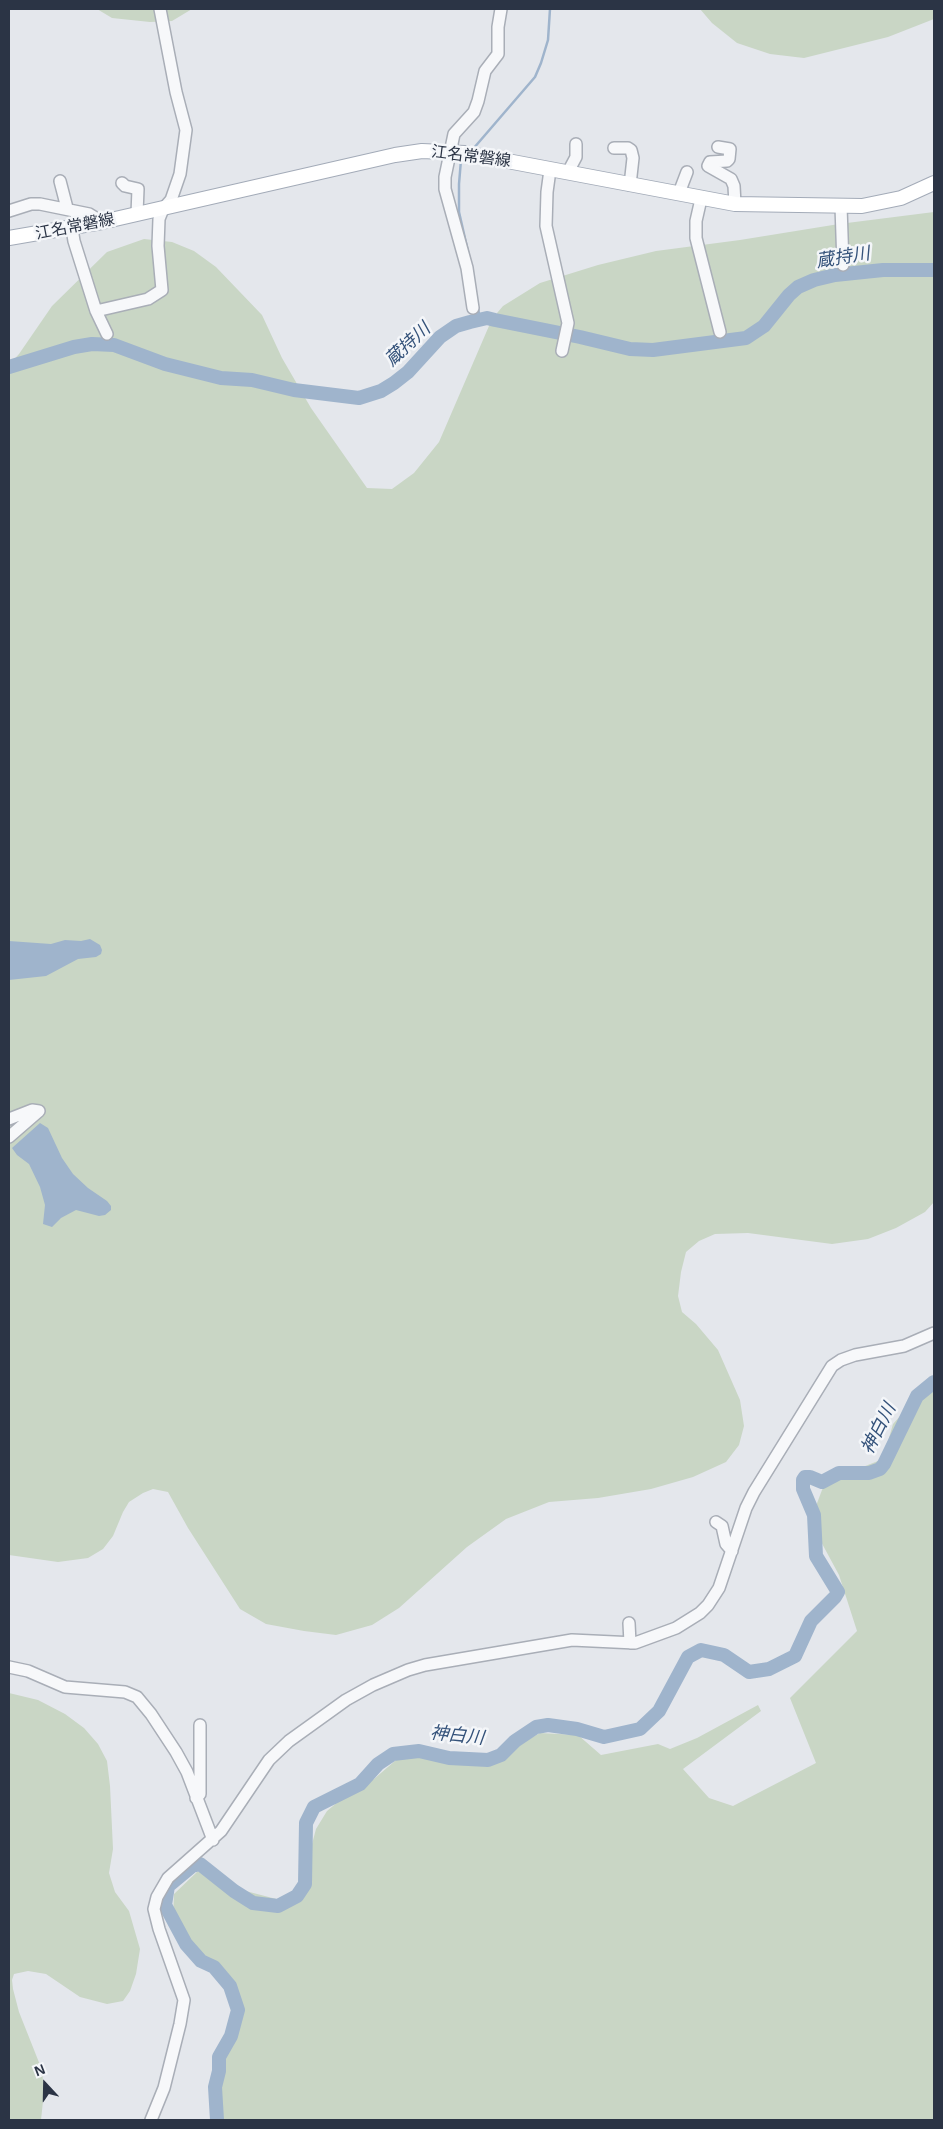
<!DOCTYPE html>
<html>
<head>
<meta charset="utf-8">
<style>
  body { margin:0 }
  #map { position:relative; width:943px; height:2129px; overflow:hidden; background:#e4e7ec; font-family:Helvetica,sans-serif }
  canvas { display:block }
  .frame { position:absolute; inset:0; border:10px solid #2b3445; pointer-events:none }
  .north { position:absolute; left:20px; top:2059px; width:50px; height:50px; -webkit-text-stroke:4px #f4f6f9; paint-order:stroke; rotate:339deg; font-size:14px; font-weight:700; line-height:20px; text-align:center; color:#2b3445 }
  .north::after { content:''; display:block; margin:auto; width:18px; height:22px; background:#2b3445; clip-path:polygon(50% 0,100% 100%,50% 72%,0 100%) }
</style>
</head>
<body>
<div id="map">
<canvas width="943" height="2129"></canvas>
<div class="frame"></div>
<div class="north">N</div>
</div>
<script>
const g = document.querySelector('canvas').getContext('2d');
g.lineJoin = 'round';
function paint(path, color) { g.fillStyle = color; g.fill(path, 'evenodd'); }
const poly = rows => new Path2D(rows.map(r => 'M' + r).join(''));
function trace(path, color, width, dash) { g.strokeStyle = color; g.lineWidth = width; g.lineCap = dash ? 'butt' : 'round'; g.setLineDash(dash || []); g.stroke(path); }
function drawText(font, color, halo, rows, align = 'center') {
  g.font = font + ' Helvetica,"Noto Sans JP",sans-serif'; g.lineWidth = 5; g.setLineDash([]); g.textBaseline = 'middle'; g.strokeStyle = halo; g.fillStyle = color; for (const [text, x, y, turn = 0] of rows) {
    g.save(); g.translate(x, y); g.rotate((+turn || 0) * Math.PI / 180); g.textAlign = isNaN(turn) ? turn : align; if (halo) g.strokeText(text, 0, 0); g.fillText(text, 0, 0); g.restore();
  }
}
const green = poly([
  [97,9,192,9,172,21,150,22,112,18],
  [700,9,934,9,934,19,888,37,804,58,770,54,737,43,712,23],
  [934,212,934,1202,925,1212,896,1228,868,1239,832,1244,748,1233,715,1234,699,1241,686,1252,681,1272,678,1296,682,1312,696,1324,718,1350,740,1400,744,1426,739,1445,726,1462,693,1477,651,1489,598,1498,549,1502,506,1519,467,1547,399,1608,372,1625,336,1635,304,1631,266,1624,240,1609,188,1528,168,1492,153,1489,143,1493,129,1502,123,1512,113,1536,103,1549,88,1558,58,1562,9,1555,9,365,19,354,52,306,107,252,144,239,172,242,194,251,216,267,262,315,282,358,311,408,367,488,392,489,414,473,439,442,492,319,503,306,540,283,598,265,656,251,740,240,839,224],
  [934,1380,934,2120,216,2120,213,2066,238,2012,236,1989,216,1966,193,1951,173,1918,174,1894,197,1872,210,1871,238,1889,284,1901,300,1889,316,1829,327,1811,351,1791,374,1779,410,1748,448,1756,501,1755,540,1733,578,1735,601,1755,658,1744,670,1749,697,1738,758,1705,761,1711,683,1769,709,1798,733,1806,816,1763,790,1698,857,1631,839,1575,819,1538,813,1514,825,1482,883,1459,893,1424,931,1381],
  [9,1693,38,1700,65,1714,84,1728,98,1744,107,1761,110,1786,113,1849,109,1873,115,1892,129,1911,140,1949,136,1974,130,1991,123,2001,107,2004,80,1997,46,1974,28,1971,14,1974,12,1980,13,1989,19,2012,42,2070,44,2092,41,2120,9,2120]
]);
const water = poly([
  [90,939,100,945,102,950,101,954,96,957,78,959,46,976,9,980,9,941,51,944,65,940,81,941],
  [40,1123,48,1128,62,1158,73,1174,88,1188,107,1201,111,1206,111,1210,105,1215,99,1216,76,1210,61,1218,52,1227,43,1224,45,1205,40,1187,29,1164,17,1155,12,1148]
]);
const stream = poly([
  [473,149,535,77,541,63,548,40,550,9],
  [463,158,461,160,459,184,459,212,469,256],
  [478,308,480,320]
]);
const river = poly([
  [9,367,74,347,92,344,114,345,165,364,221,378,252,380,294,390,359,398,381,391,394,383,408,372,440,337,456,326,470,322,487,318,495,320,580,337,630,349,653,350,746,338,764,326,789,295,798,287,814,280,835,275,883,270,934,270],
  [217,2120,215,2087,219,2071,219,2057,231,2036,238,2010,230,1986,214,1967,201,1961,186,1944,165,1905,168,1886,192,1866,200,1864,234,1891,253,1903,278,1906,297,1896,305,1884,306,1823,314,1807,360,1784,378,1764,393,1754,419,1751,449,1758,488,1760,501,1755,515,1741,536,1727,548,1725,577,1729,604,1737,640,1729,659,1711,688,1657,701,1650,724,1655,749,1672,769,1669,795,1656,811,1621,835,1597,838,1592,816,1556,814,1515,803,1489,803,1480,805,1477,810,1477,822,1482,839,1473,869,1473,880,1469,884,1464,917,1396,934,1382]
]);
const minor = poly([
  [718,147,730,149,729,159,727,161,710,162,708,166,731,179,734,186,735,204],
  [614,148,628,148,631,150,633,158,630,185],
  [550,170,547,192,546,226,568,323,562,351],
  [568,172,576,157,576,144],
  [60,181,67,208],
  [122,183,125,186,138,189,137,214],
  [679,193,687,172],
  [701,199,696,221,696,238,720,332],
  [841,206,843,265],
  [9,211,31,204,40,204,89,214,102,222],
  [72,229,74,241,96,311,107,334],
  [473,308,467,268,445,189,445,177,454,134,474,112,478,101,485,71,498,54,498,27,501,9],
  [96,311,148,299,162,290,158,246,159,219,163,209,171,200,180,174,186,130,176,92,160,9],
  [9,1119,32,1110,39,1111,9,1137],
  [716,1522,722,1526,726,1544,732,1551],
  [629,1623,630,1643],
  [9,1667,28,1671,65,1687,125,1692,137,1697,151,1714,176,1752,187,1772,213,1840],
  [196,1798,200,1794,200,1725],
  [151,2120,164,2088,180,2024,184,2000,159,1929,154,1909,157,1897,168,1878,221,1831,269,1760,289,1741,346,1700,373,1685,408,1670,425,1665,572,1640,635,1643,676,1628,700,1613,708,1605,719,1588,746,1508,754,1492,832,1366,841,1360,855,1355,904,1346,934,1333]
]);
const major = poly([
  [9,238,102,222,395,155,422,151,465,153,735,204,862,206,901,198,934,183]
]);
const streetNames = [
  ["江名常磐線",471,157,7],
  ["江名常磐線",75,227,-11]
];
const waterNames = [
  ["蔵持川",843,258,-9],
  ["蔵持川",408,345,-43],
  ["神白川",879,1429,-63],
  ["神白川",457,1736,6]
];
paint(green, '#c9d6c5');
paint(water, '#9fb4cc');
trace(stream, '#9fb4cc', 2.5);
trace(river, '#9fb4cc', 14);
trace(minor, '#a9aeb7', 14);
trace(major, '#a3abb8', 16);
trace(minor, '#f7f8fa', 11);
trace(major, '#fff', 14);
drawText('16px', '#2b3445', '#f4f6f9', streetNames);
drawText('italic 18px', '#34527a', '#f4f6f9', waterNames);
</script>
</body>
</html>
